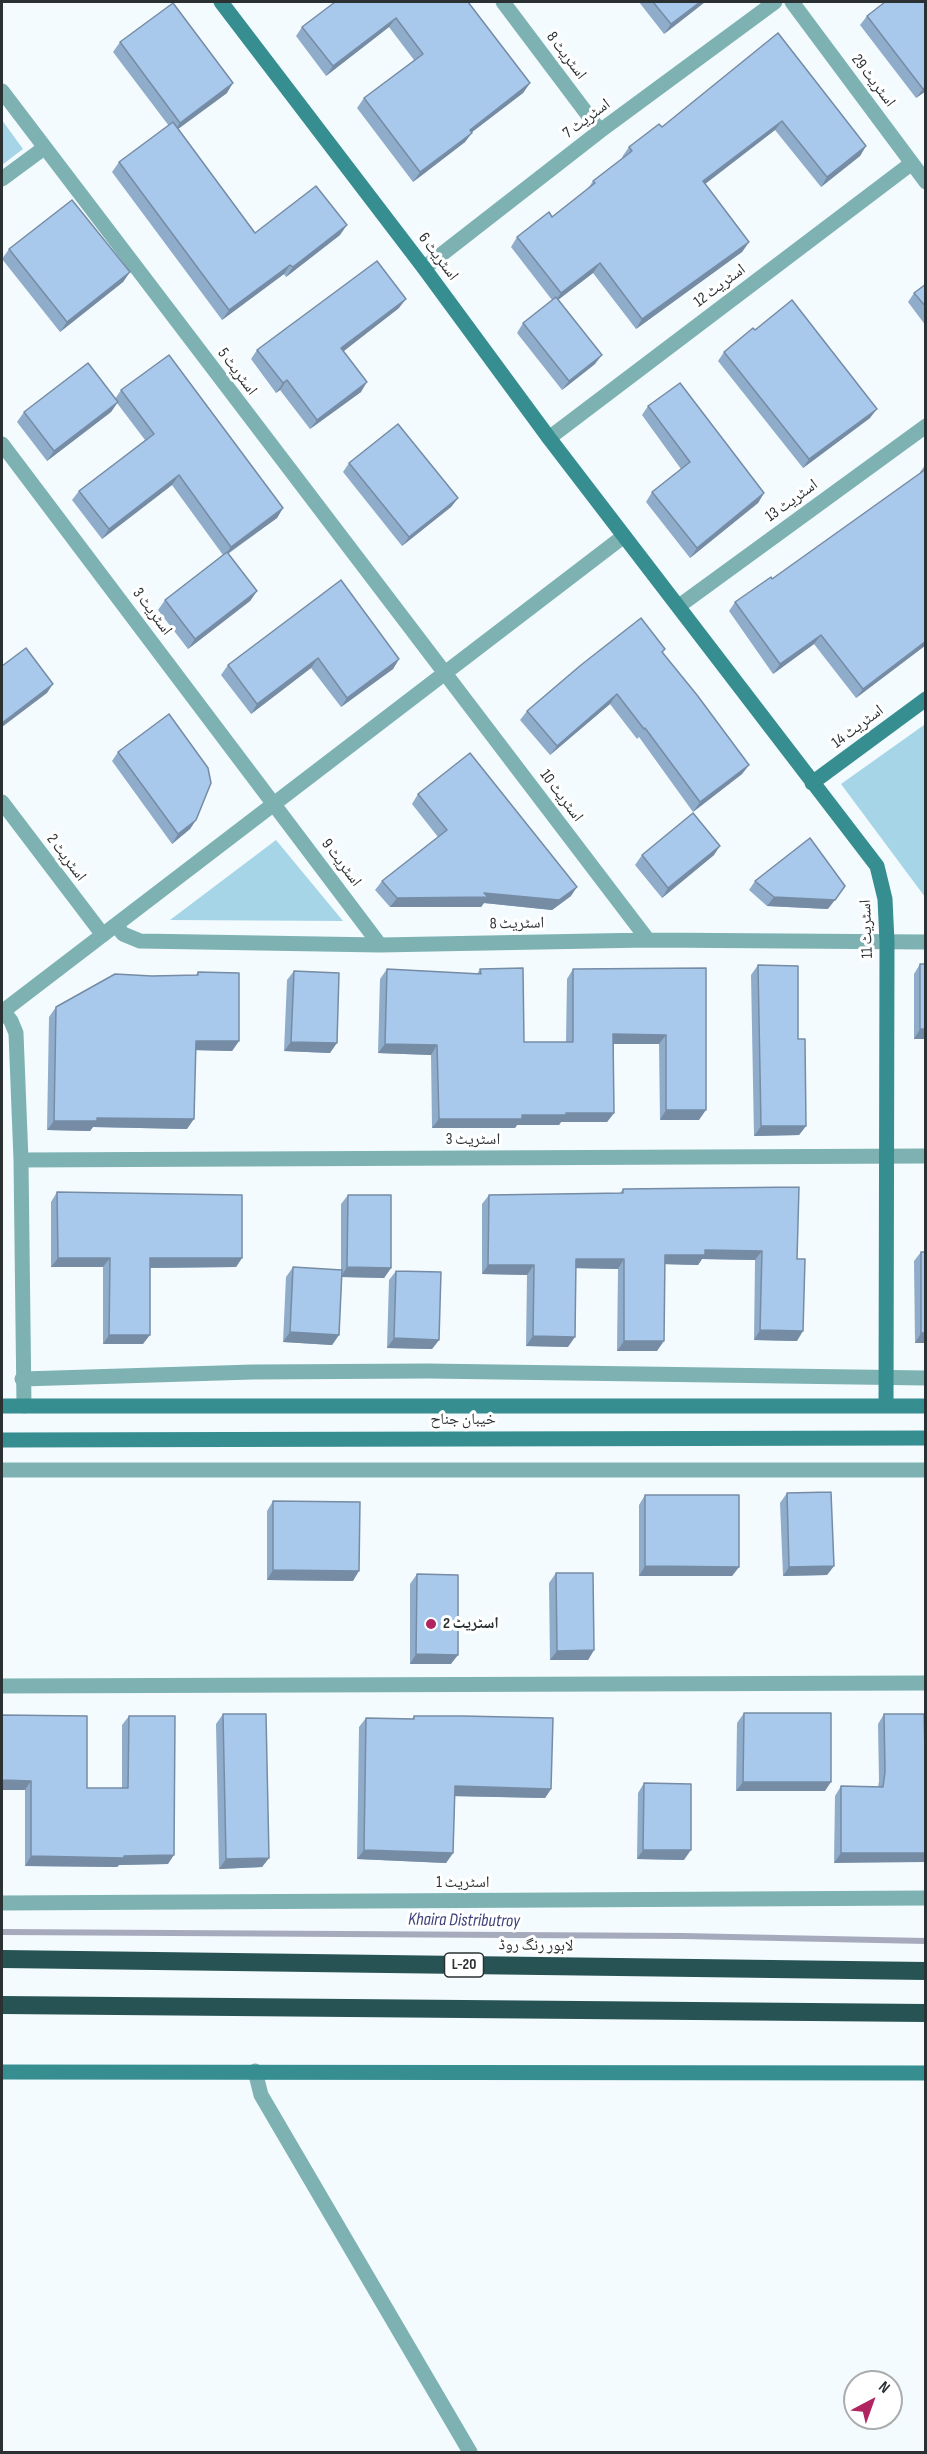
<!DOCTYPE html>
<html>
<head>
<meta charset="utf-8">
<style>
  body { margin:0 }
  #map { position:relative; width:927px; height:2454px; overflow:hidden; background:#f4fbfe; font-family:"Sofia Sans Condensed",sans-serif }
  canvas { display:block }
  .frame { position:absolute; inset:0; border:3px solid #2b3032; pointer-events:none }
  .north { position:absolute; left:843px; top:2370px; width:60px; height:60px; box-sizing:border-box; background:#fff; border:2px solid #aaacad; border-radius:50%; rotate:41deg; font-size:16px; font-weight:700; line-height:24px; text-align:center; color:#2b3032 }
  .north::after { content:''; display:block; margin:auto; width:21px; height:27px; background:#b02460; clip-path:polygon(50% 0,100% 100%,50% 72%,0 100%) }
</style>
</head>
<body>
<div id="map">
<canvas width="927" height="2454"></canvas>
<div class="frame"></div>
<div class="north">N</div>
</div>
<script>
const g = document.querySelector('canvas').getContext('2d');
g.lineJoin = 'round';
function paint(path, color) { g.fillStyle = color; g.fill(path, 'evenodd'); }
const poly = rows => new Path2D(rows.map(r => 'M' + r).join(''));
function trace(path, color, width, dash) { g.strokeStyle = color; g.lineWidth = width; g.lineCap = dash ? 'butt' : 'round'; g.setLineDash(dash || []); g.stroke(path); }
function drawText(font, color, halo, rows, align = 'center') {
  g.font = font + ' "Sofia Sans Condensed","Noto Naskh Arabic",sans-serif'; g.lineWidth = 6; g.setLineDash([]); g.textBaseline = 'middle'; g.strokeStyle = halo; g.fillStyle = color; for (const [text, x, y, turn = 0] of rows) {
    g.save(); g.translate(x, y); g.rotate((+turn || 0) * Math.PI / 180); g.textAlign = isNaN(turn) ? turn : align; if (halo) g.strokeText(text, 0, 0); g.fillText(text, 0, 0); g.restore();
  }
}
const green = poly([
  [2,120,23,149,2,165],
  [924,725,926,727,925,897,841,784],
  [276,840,343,921,170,920]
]);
const stream = poly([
  [2,1932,682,1936,926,1941]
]);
const street = poly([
  [503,2,600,131],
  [792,2,926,182],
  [2,91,648,940],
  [2,179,44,148],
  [424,268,600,131,775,2],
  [549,438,912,163],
  [2,444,380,945],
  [679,606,926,426],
  [2,802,103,935],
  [116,925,123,934,140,941,380,945,648,940,926,942],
  [3,1011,11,1021,16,1033,21,1160,24,1406],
  [2,1012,624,536],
  [21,1160,926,1156],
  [22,1379,253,1372,428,1371,926,1378],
  [2,1470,926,1470],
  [2,1686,926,1683],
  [2,1903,926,1898],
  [255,2071,261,2095,470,2452]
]);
const secondary = poly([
  [221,2,424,268,549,438,877,866,885,899,887,942,886,1406],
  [812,783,926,699],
  [2,1406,926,1406],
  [2,1440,926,1438],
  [2,2072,926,2073]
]);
const highway = poly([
  [2,1959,926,1971],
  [2,2005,926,2013]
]);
const wall = poly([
  [468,2,530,83,523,93,472,132,465,142,413,182,357,108,364,98,414,60,389,27,326,76,296,36,302,27],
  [639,2,705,2,664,34],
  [867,16,926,91,916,98,860,25],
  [778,33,866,146,860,156,821,187,775,130,705,184,749,242,742,252,636,329,593,273,558,300,595,364,562,390,517,333,523,323,552,300,511,247,517,237,552,217,587,190,593,181,623,158,622,157,629,147,662,127],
  [120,42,227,93,178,129,255,233,340,235,286,277,284,274,222,320,112,172,119,162,169,126,113,52],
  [9,249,130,272,123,282,60,332,2,259],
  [926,284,926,326,908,302,914,293],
  [399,308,343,351,361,392,310,429,280,390,276,393,251,359,257,350],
  [724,352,870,418,803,468,718,361],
  [121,390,283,508,277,518,228,554,257,591,250,601,188,649,158,610,165,600,223,555,172,485,102,539,72,500,79,491,145,440,117,403,111,412,47,461,17,422,24,412,115,399],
  [648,406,764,493,758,503,690,558,646,502,652,492,681,469,642,415],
  [349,463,458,498,451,507,402,546,343,472],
  [926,464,926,645,856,698,814,644,773,674,729,611,735,602,772,579,920,473,920,472],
  [341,580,399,659,393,669,341,707,311,668,251,714,221,675,228,665],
  [663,653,749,765,742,774,693,812,639,737,637,739,610,704,550,755,520,720,527,711],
  [118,752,196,820,190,829,172,844,112,761],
  [418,794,571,896,552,910,484,903,481,907,390,907,375,890,382,881,438,837,412,804],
  [642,855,714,855,662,898,635,865],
  [755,881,828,909,767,906,749,890],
  [920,964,926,1039,914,1039,914,974],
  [758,965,798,1039,806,1126,799,1135,754,1136,751,975],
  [706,968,699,1120,660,1120,659,1044,614,1044,614,1113,607,1122,561,1122,559,1125,517,1125,515,1128,432,1128,431,1055,378,1053,380,979,387,969,477,974,480,969,524,1042,566,1042,567,979,573,969],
  [294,971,330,1053,284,1051,287,980],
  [198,972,239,1041,232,1051,196,1050,187,1129,93,1127,90,1131,47,1130,49,1017,56,1007,152,976,196,975],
  [623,1189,797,1259,797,1341,754,1340,755,1260,702,1259,698,1265,665,1264,657,1351,617,1351,618,1269,576,1268,568,1347,526,1346,527,1275,482,1274,482,1204,489,1195,620,1193],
  [57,1192,242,1258,236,1267,150,1268,143,1344,103,1344,103,1267,51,1267,51,1202],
  [348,1195,391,1268,384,1278,342,1277,339,1335,332,1345,283,1342,286,1277,293,1267,341,1270,341,1204],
  [921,1252,926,1343,915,1343,914,1261],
  [396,1271,439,1340,432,1349,387,1348,389,1280],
  [787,1493,834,1566,827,1575,783,1576,780,1503],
  [645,1495,739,1567,732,1576,639,1576,639,1505],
  [273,1501,353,1581,267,1580,267,1511],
  [556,1573,594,1650,588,1660,550,1660,549,1583],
  [417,1574,451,1664,410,1664,410,1584],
  [744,1713,825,1791,736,1791,737,1723],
  [223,1714,269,1858,262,1867,219,1869,216,1724],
  [884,1714,925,1786,834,1863,835,1796,841,1786,878,1787,879,1781,878,1724],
  [2,1715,87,1788,122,1788,122,1725,129,1716,168,1864,119,1865,117,1867,25,1866,25,1790],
  [414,1716,551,1789,545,1798,455,1796,453,1853,446,1863,357,1859,359,1727,366,1718,412,1719],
  [644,1783,684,1860,637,1859,638,1793]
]);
const shadedWall = poly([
  [700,2,705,2,664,34,671,24],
  [396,18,389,27,326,76,333,66],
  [233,83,227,93,174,132,180,123],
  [530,83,523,93,463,139,470,130],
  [926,87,926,91,916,98,923,89],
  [782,121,775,130,696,191,703,181],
  [472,133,465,142,413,182,420,172],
  [866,146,860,156,821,187,827,177],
  [347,225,340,235,286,277,293,267],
  [749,242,742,252,636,329,642,319],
  [600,263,593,273,554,303,561,293],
  [290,265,284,274,222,320,229,310],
  [130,272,123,282,60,332,67,322],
  [406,299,399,308,335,358,341,348],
  [602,355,595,364,562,390,569,381],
  [287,380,280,390,276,393,283,383],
  [367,382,361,392,310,429,317,420],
  [118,402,111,412,47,461,54,451],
  [877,409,870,418,803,468,809,459],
  [179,475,172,485,102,539,109,529],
  [764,493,758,503,690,558,697,548],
  [458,498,451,507,402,546,409,537],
  [283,508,277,518,224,556,231,547],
  [257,591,250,601,188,649,195,639],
  [821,635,814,644,773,674,780,664],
  [926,641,926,645,856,698,863,689],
  [318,658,311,668,251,714,257,704],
  [399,659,393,669,341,707,347,698],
  [53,684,47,693,2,727,2,723],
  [617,694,610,704,550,755,557,746],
  [749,765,742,774,693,812,700,802],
  [196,820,190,829,172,844,178,834],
  [720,846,714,855,662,898,668,888],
  [577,887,571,896,552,910,484,903,481,907,390,907,397,898],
  [774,897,835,900,828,909,767,906],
  [920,1029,926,1029,926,1039,914,1039],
  [613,1034,666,1035,659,1044,607,1044],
  [196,1041,239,1041,232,1051,189,1050],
  [291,1042,337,1043,330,1053,284,1051],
  [385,1044,437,1045,431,1055,378,1053],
  [666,1110,706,1110,699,1120,660,1120],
  [566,1113,614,1113,607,1122,561,1122,559,1125,517,1125,515,1128,432,1128,439,1119,522,1115],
  [97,1118,194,1119,187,1129,93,1127,90,1131,47,1130,54,1121],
  [761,1126,806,1126,799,1135,754,1136],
  [705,1250,762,1251,755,1260,702,1259,698,1265,658,1264,665,1255],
  [58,1258,110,1258,103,1267,51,1267],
  [150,1258,242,1258,236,1267,143,1268],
  [576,1259,624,1259,618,1269,569,1268],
  [488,1265,534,1265,527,1275,482,1274],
  [347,1267,391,1268,384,1278,341,1277],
  [760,1330,803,1331,797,1341,754,1340],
  [290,1332,339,1335,332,1345,283,1342],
  [921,1333,926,1333,926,1343,915,1343],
  [109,1335,150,1335,143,1344,103,1344],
  [533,1336,575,1337,568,1347,526,1346],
  [394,1338,439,1340,432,1349,387,1348],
  [624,1341,664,1341,657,1351,617,1351],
  [645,1566,739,1567,732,1576,639,1576],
  [834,1566,827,1575,783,1576,789,1567],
  [273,1570,359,1571,353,1581,267,1580],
  [594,1650,588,1660,550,1660,557,1651],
  [416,1654,458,1655,451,1664,410,1664],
  [2,1780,31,1781,25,1790,2,1790],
  [743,1782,831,1782,825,1791,736,1791],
  [455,1786,551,1789,545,1798,448,1796],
  [364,1850,453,1853,446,1863,357,1859],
  [643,1850,691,1850,684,1860,637,1859],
  [841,1853,926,1853,926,1862,834,1863],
  [174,1855,168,1864,119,1865,117,1867,25,1866,31,1856],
  [269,1858,262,1867,219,1869,226,1859]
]);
const building = poly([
  [335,2,468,2,530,83,470,130,472,133,420,172,364,98,423,54,396,18,333,66,302,27,335,2],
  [653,2,700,2,671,24,653,2],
  [885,2,926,2,926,87,923,89,867,16,885,2],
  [173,3,233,83,180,123,120,42,173,3],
  [778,33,866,146,827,177,782,121,703,181,749,242,642,319,600,263,561,293,517,237,549,212,552,217,595,183,593,181,632,151,629,147,659,124,662,127,778,33],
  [173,122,255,233,316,186,347,225,293,267,290,265,229,310,119,162,173,122],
  [72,200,130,272,67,322,9,249,72,200],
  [377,261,406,299,341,348,367,382,317,420,287,380,283,383,257,350,377,261],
  [926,284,926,307,914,293,926,284],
  [556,297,602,355,569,381,523,323,556,297],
  [792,300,877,409,809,459,724,352,753,328,755,330,792,300],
  [169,355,283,508,231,547,179,475,109,529,79,491,154,434,121,390,169,355],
  [88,363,118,402,54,451,24,412,88,363],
  [680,383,764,493,697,548,652,492,690,462,648,406,680,383],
  [398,424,458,498,409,537,349,463,398,424],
  [926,469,926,641,863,689,821,635,780,664,735,602,771,577,772,579,926,469],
  [227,552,257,591,195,639,165,600,227,552],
  [341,580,399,659,347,698,318,658,257,704,228,665,341,580],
  [641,618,665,649,662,652,697,695,749,765,700,802,645,728,644,729,617,694,557,746,527,711,581,665,641,618],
  [26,648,53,684,2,723,2,666,26,648],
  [169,714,208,768,211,783,196,820,178,834,118,752,169,714],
  [470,753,577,887,559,900,484,893,488,897,397,898,382,881,447,830,418,794,470,753],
  [693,813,720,846,668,888,642,855,693,813],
  [810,838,845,886,835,900,774,897,755,881,810,838],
  [920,964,926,964,926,1029,920,1029,920,964],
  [758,965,798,966,798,1039,805,1039,806,1126,761,1126,758,965],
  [523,968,524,1042,573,1042,573,969,706,968,706,1110,666,1110,666,1035,613,1034,614,1113,566,1113,566,1115,522,1115,522,1119,439,1119,437,1045,385,1044,387,969,481,974,480,969,523,968],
  [294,971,339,973,337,1043,291,1042,294,971],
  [198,972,239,973,239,1041,196,1041,194,1119,97,1118,97,1121,54,1121,56,1007,115,974,152,976,198,975,198,972],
  [799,1187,797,1259,805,1259,803,1331,760,1330,762,1251,705,1250,705,1255,665,1255,664,1341,624,1341,624,1259,576,1259,575,1337,533,1336,534,1265,488,1265,489,1195,623,1193,623,1189,799,1187],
  [57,1192,242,1195,242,1258,150,1258,150,1335,109,1335,110,1258,58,1258,57,1192],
  [348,1195,391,1195,391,1268,347,1267,348,1195],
  [921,1252,926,1252,926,1333,921,1333,921,1252],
  [293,1267,342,1270,339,1335,290,1332,293,1267],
  [396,1271,441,1272,439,1340,394,1338,396,1271],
  [831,1492,834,1566,789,1567,787,1493,831,1492],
  [645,1495,739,1495,739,1567,645,1566,645,1495],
  [273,1501,360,1502,359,1571,273,1570,273,1501],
  [556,1573,593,1573,594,1650,557,1651,556,1573],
  [417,1574,458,1575,458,1655,416,1654,417,1574],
  [744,1713,831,1713,831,1782,743,1782,744,1713],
  [223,1714,266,1714,269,1858,226,1859,223,1714],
  [884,1714,924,1714,926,1786,926,1853,841,1853,841,1786,883,1787,885,1772,884,1714],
  [2,1715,87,1716,87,1788,128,1788,129,1716,175,1716,174,1855,124,1856,124,1858,31,1856,31,1781,2,1780,2,1715],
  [414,1716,463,1716,553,1718,551,1789,455,1786,453,1853,364,1850,366,1718,414,1719,414,1716],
  [644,1783,691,1784,691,1850,643,1850,644,1783]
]);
const markers = [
  [431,1624,6,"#b02460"]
];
const shields = [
  [464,1965,39]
];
const shieldNames = [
  ["L-20",464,1965]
];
const streetNames = [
  ["اسٹریٹ 8",566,56,53],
  ["اسٹریٹ 29",873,81,53],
  ["اسٹریٹ 7",587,119,-37],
  ["اسٹریٹ 6",438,257,53],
  ["اسٹریٹ 12",720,286,-37],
  ["اسٹریٹ 5",237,372,53],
  ["اسٹریٹ 13",792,501,-36],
  ["اسٹریٹ 3",152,612,53],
  ["اسٹریٹ 14",858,727,-37],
  ["اسٹریٹ 10",561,796,53],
  ["اسٹریٹ 2",66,858,53],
  ["اسٹریٹ 9",341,863,53],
  ["اسٹریٹ 8",517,924,-1],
  ["اسٹریٹ 11",867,929,-92],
  ["اسٹریٹ 3",473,1140],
  ["خیبان جناح",463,1420],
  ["اسٹریٹ 1",463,1883],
  ["لاہور رنگ روڈ",536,1946,1]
];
const poiNames = [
  ["اسٹریٹ 2",443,1624]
];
const waterNames = [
  ["Khaira Distributroy",464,1921,1]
];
paint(green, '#a6d5e8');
trace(stream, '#a6aabd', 6);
trace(street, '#7eb2b2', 15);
trace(secondary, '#368e90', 15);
trace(highway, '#275354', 18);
paint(wall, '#90accb');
paint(shadedWall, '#768ca5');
paint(building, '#a8c8ec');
trace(building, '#768ca5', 1.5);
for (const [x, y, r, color] of markers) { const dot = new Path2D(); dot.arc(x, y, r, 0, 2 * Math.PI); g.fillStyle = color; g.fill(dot); trace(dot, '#fff', 2); }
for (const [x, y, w] of shields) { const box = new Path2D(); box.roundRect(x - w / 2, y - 12, w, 24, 4.5); g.fillStyle = '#fff'; g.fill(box); trace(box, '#2b3032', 1.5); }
drawText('bold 15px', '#2b3032', null, shieldNames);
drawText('16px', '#2b3032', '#fff', streetNames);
drawText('bold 16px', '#2b3032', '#fff', poiNames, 'left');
drawText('italic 18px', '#3e4279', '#fff', waterNames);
</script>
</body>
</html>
